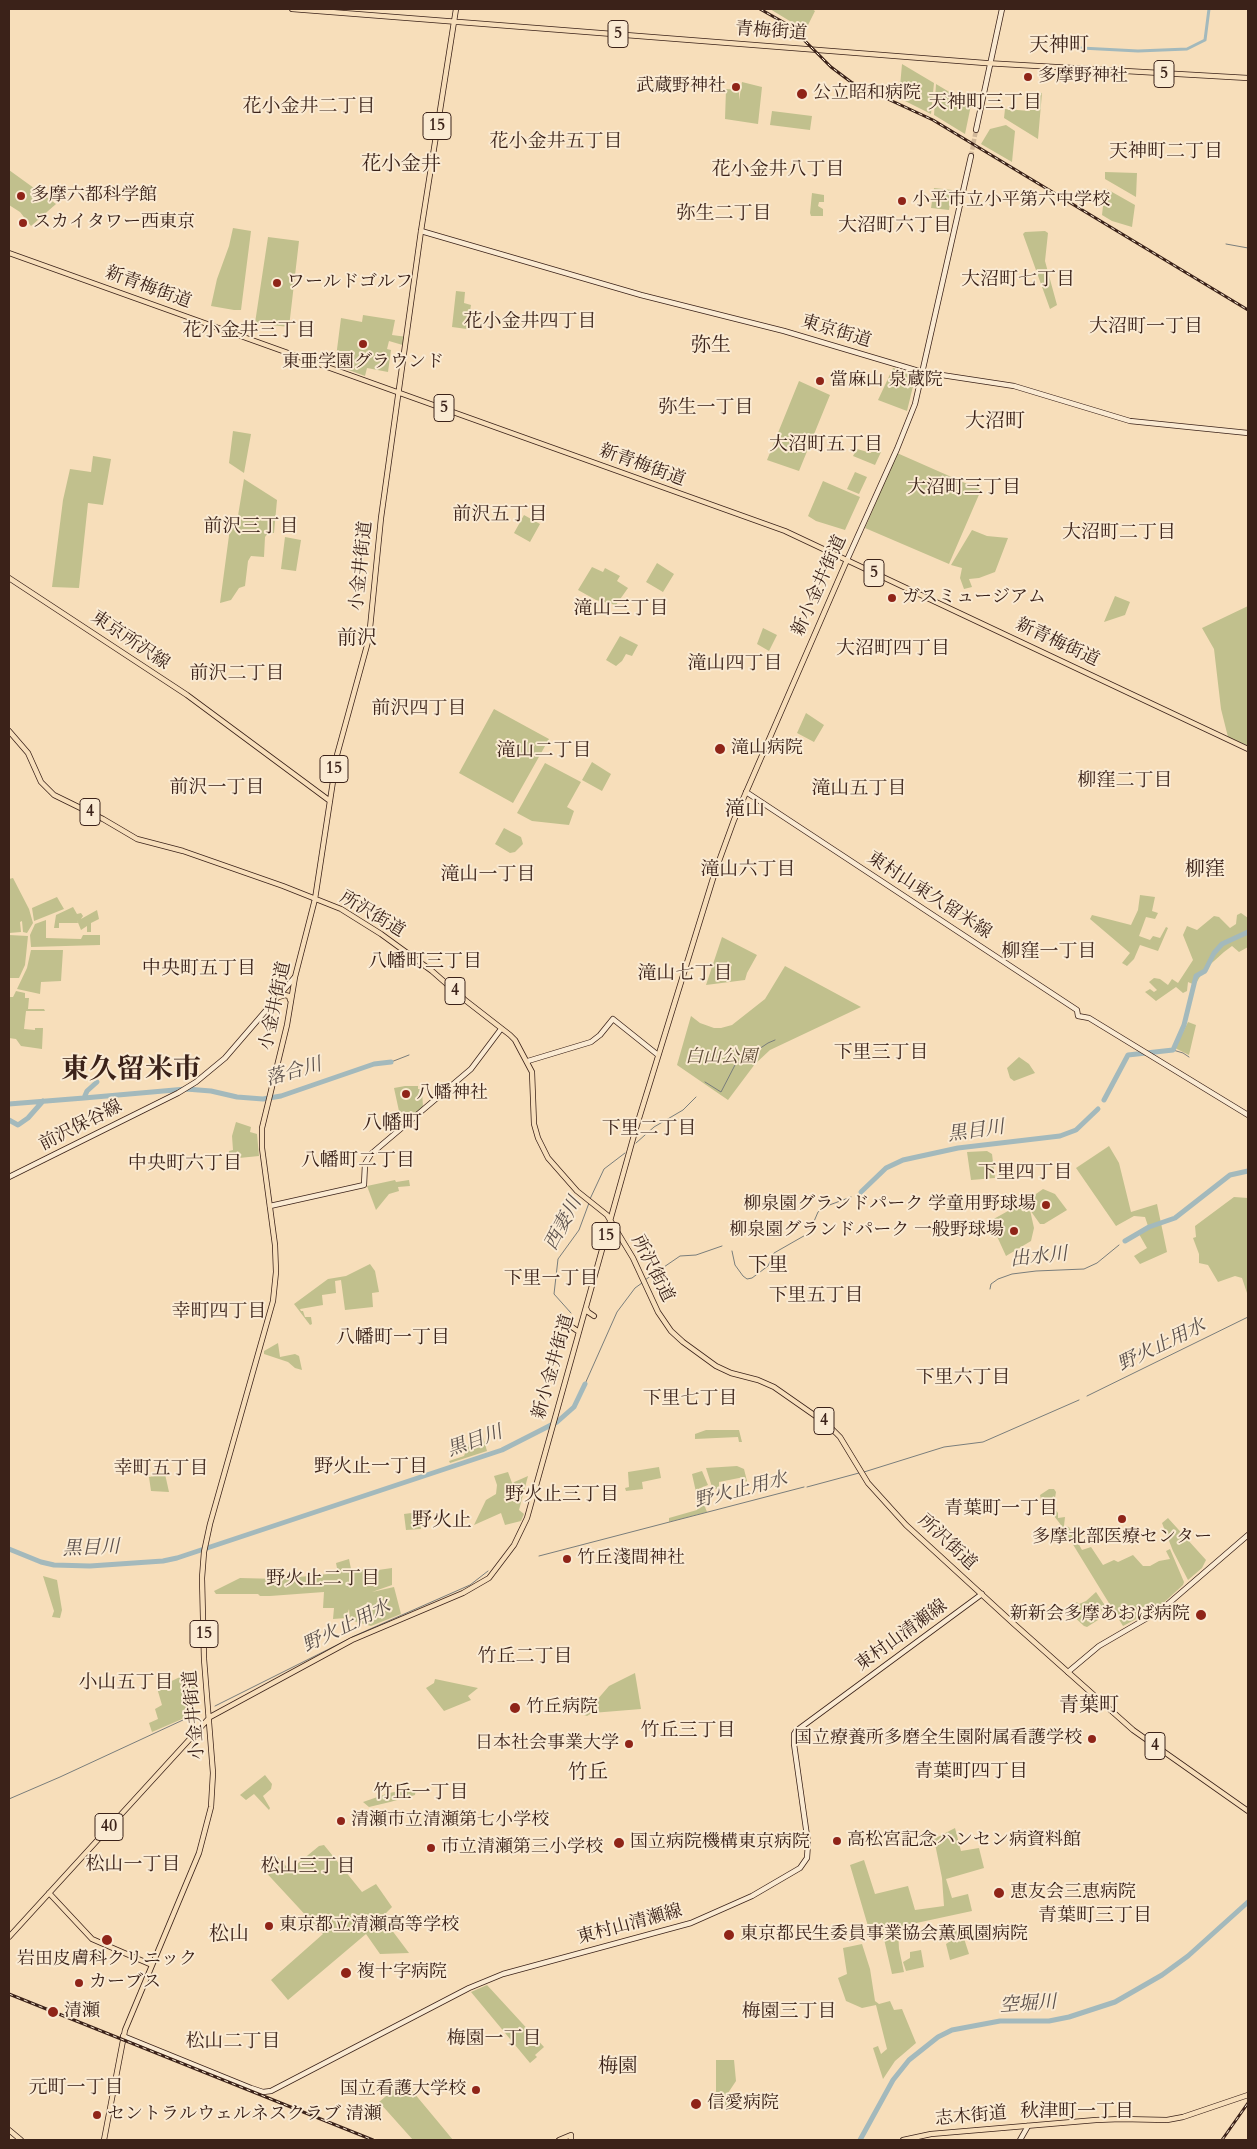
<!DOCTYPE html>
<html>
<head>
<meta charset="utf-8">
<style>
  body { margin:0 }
  #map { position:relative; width:1257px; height:2149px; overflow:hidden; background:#f7deba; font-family:Cardo,serif }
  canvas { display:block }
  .frame { position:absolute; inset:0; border:10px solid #3b2219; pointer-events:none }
</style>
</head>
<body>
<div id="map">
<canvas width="1257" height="2149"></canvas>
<div class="frame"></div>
</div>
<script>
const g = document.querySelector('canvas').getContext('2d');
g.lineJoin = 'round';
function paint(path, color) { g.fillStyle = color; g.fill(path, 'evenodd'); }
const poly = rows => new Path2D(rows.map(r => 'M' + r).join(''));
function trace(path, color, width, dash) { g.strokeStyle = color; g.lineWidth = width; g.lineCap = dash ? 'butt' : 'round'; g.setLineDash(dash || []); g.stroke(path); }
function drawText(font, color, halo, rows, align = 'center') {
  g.font = font + ' Cardo,"Noto Serif JP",serif'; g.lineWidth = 4; g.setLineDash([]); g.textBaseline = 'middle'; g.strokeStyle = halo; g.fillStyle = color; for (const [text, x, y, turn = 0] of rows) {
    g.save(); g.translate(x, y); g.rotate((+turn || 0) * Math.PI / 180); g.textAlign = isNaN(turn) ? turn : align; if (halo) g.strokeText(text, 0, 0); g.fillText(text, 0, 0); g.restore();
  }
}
const green = poly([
  [770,9,812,9,815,11,808,25,803,25,793,23],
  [902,64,934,83,931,114,899,98],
  [742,82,762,87,758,124,725,119,726,89,739,90,739,100],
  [936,84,971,105,965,134,934,115],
  [1032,92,1042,93,1038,139,1004,118,1005,109,1030,111],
  [772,111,812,116,810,130,770,125],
  [1006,125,1015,131,1012,162,981,144,990,129],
  [9,170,56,204,31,226,20,212,9,205],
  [1105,172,1137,173,1136,197,1105,179],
  [934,188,952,190,949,210,931,208],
  [1105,188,1135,205,1132,227,1112,221,1102,215],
  [812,193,824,195,824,202,819,202,818,206,823,209,823,216,811,216,810,213],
  [233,228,251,231,241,310,234,310,211,306,217,279,229,246],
  [1045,231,1048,233,1045,261,1057,305,1050,309,1023,234,1025,232],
  [268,237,299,241,289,327,255,323],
  [456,291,465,292,464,303,471,305,467,329,452,327],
  [363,315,395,320,392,335,407,337,406,346,389,341,387,349,391,350,388,372,367,368,365,376,335,365,341,318,362,322],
  [893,368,916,374,907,411,878,400],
  [799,381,830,395,799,471,767,460],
  [233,431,251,434,244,473,229,463],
  [873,448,881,452,875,465,853,456,857,449,871,453],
  [897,453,981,490,949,564,865,528],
  [93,456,111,459,103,505,88,503,79,588,52,587,63,500,70,469,91,472],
  [855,472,867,477,859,494,847,489],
  [244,479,277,500,274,533,268,533,265,537,264,557,251,556,248,561,245,586,239,588,231,600,220,603,230,528,236,528],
  [823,481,860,497,845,530,816,521,808,516],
  [524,515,540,524,530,542,514,533],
  [972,530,987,536,1008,538,995,572,979,578,969,579,972,587,964,589,960,578,962,568,951,565],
  [285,537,301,540,296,571,281,569],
  [657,563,674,574,663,592,646,582],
  [592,567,603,572,605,568,620,576,617,581,628,588,616,605,596,600,578,590],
  [1115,596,1130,602,1125,615,1104,622],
  [1248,606,1248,746,1228,737,1221,709,1214,649,1202,628],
  [763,628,777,635,769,651,757,644],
  [620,636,638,645,632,656,626,654,622,661,616,666,606,660],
  [494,709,549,739,513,803,459,773],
  [806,713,824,725,814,742,797,733],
  [592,762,611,774,602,791,582,780],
  [545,763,581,782,567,807,574,811,569,825,532,821,517,813],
  [504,828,521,837,523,844,515,852,510,853,495,844],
  [13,878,29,909,33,923,27,933,23,932,22,921,20,922,21,932,9,933,9,879],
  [1140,895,1155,897,1152,911,1158,913,1155,919,1146,917,1139,936,1150,940,1153,936,1160,938,1166,927,1168,928,1158,951,1140,945,1134,959,1127,966,1122,963,1130,953,1090,919,1092,915,1131,925,1138,910],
  [57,897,64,909,34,921,32,908],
  [73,907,77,914,81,913,83,916,81,919,97,910,99,919,91,923,91,932,87,932,87,926,81,930,77,920,78,923,59,923,59,928,54,928,56,915],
  [1241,913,1248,918,1248,947,1239,952,1232,946,1224,952,1204,970,1195,985,1188,982,1187,991,1183,993,1176,987,1156,1001,1145,992,1150,989,1154,992,1157,990,1149,982,1154,978,1160,979,1168,985,1172,979,1178,983,1193,960,1183,935,1187,926,1197,930,1214,916,1219,917,1230,928,1236,924,1237,915],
  [46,920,46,938,81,939,83,935,100,935,100,945,31,947,30,935,35,924],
  [9,935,28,936,25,965,19,978,9,978],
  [722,937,757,955,747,973,745,980,706,985],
  [31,950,63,950,61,981,41,982,40,994,17,989,27,968],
  [785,966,861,1007,770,1050,755,1064,728,1100,677,1065,691,1016,700,1023,714,1028,721,1028,732,1025,765,999],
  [16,991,25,993,25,998,29,998,28,1009,44,1009,45,1011,26,1011,24,1029,35,1030,35,1028,43,1028,42,1049,21,1046,16,1039,9,1038,9,997,13,997],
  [1188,1022,1196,1025,1189,1055,1175,1048],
  [1019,1057,1029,1064,1035,1073,1014,1081,1010,1078,1007,1068],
  [405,1086,418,1086,418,1089,422,1089,423,1108,402,1125,394,1088],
  [236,1122,251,1127,250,1132,257,1134,259,1156,229,1159,229,1151,233,1150,232,1136],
  [1109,1146,1119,1163,1131,1212,1157,1204,1167,1252,1140,1264,1134,1256,1147,1248,1139,1234,1149,1229,1145,1217,1134,1216,1116,1226,1076,1168],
  [987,1151,992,1154,995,1178,971,1180,967,1152],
  [395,1180,396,1182,409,1180,410,1186,398,1187,399,1191,389,1194,376,1210,367,1186],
  [1043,1189,1055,1194,1067,1210,1044,1224,1040,1224,1030,1210,1034,1228,1031,1241,1006,1256,990,1221,1026,1201],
  [1234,1197,1248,1198,1248,1296,1242,1278,1235,1276,1218,1282,1208,1265,1199,1263,1199,1254,1193,1238,1196,1237,1195,1226],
  [370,1264,375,1271,379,1292,372,1293,373,1307,345,1310,341,1280,335,1281,336,1293,322,1295,323,1305,300,1309,301,1311,303,1311,305,1317,311,1317,312,1324,310,1325,294,1304,328,1279,346,1276],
  [278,1343,280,1357,295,1354,299,1356,302,1370,295,1368,288,1362,264,1354,264,1351],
  [706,1430,739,1430,742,1442,739,1442,738,1437,695,1439,695,1434],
  [476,1436,483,1437,487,1451,450,1463,449,1461,464,1456,470,1441],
  [737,1466,744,1469,747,1481,746,1482,744,1477,719,1482,719,1488,713,1490,706,1468],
  [659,1467,661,1478,642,1482,643,1489,626,1491,625,1488,629,1487,628,1472],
  [702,1471,708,1485,698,1489,707,1512,669,1522,669,1518,697,1510,698,1501,692,1474],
  [508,1472,512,1483,528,1476,519,1510,524,1514,521,1521,505,1525,501,1513,474,1525,486,1500,496,1494,497,1485,494,1476],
  [165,1474,169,1492,151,1491,149,1477],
  [1049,1489,1054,1489,1056,1492,1055,1498,1051,1504,1051,1508,1055,1509,1058,1513,1058,1518,1065,1517,1064,1526,1069,1527,1082,1550,1091,1547,1103,1565,1114,1560,1118,1562,1133,1555,1143,1566,1150,1566,1159,1561,1170,1559,1166,1551,1170,1549,1184,1582,1183,1585,1159,1607,1123,1626,1061,1525,1041,1499,1040,1495],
  [419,1512,421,1529,406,1530,404,1514],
  [1168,1518,1206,1560,1202,1568,1188,1580,1173,1551,1162,1523],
  [349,1559,351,1569,371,1571,392,1568,392,1585,372,1592,394,1587,401,1614,371,1626,350,1620,349,1609,346,1618,333,1619,334,1608,323,1608,324,1592,270,1596,260,1596,258,1594,216,1594,214,1591,240,1578,279,1579,338,1573,336,1563],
  [43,1576,57,1580,62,1610,60,1618,52,1617,54,1611],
  [1096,1592,1106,1607,1097,1615,1098,1620,1087,1627,1084,1626,1071,1614,1072,1611,1070,1607,1077,1602,1079,1604,1086,1601],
  [635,1673,641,1709,592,1713,587,1716,584,1715,609,1686],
  [194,1676,196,1694,188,1695,185,1698,189,1716,152,1732,149,1723,158,1719,155,1709,162,1705,157,1688,180,1677,181,1680],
  [435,1679,478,1688,468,1696,471,1700,444,1711,426,1688,434,1683],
  [265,1775,272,1784,271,1789,263,1796,270,1808,269,1810,254,1794,246,1800,240,1795],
  [416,1788,415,1795,390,1802,369,1807,363,1802,389,1793],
  [955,1828,961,1851,979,1848,984,1868,946,1879,952,1898,968,1894,972,1911,870,1933,850,1865,864,1860,875,1894,908,1886,915,1910,944,1906,942,1878,934,1839],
  [324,1845,362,1892,376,1884,392,1907,382,1917,409,1953,380,1954,366,1934,288,2000,271,1980,323,1934,260,1866,274,1854,290,1870,319,1846],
  [961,1929,969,1954,950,1960,946,1944,952,1940,951,1932],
  [898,1930,899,1949,904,1972,892,1974,884,1939,880,1940,879,1935],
  [862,1944,870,1969,875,2001,879,2004,890,2001,894,2010,902,2009,916,2043,895,2061,883,2079,873,2048,878,2046,881,2054,887,2049,876,2005,862,2008,846,2001,838,1978,847,1974,843,1948],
  [921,1950,924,1967,906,1971,903,1962,910,1958,910,1952],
  [487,1985,544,2047,535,2055,537,2057,530,2063,471,1992],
  [716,2060,734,2060,736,2081,728,2093,727,2110,716,2109],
  [404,2081,439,2123,453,2140,413,2140,379,2102]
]);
const stream = poly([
  [1226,244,1248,248],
  [1173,1050,1183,1053,1189,1057],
  [391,1062,409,1055],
  [705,1082,721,1092,735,1065,768,1043,775,1040],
  [636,1143,654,1127,683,1110,696,1097],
  [590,1199,604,1169,625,1153],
  [732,1251,735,1265,743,1276,747,1279,752,1278,768,1266,774,1253,809,1233,818,1212,824,1207,851,1197],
  [645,1280,680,1256,696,1255,722,1246],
  [990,1289,991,1284,998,1279,1012,1274,1036,1271,1084,1269,1097,1263,1119,1245],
  [571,1313,554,1294,558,1259,579,1230,589,1203],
  [585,1384,617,1312,635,1288,642,1283],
  [1087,1396,1248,1317],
  [864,1472,944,1447,983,1442,1079,1400],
  [807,1487,859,1473],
  [539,1556,804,1487],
  [352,1637,470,1585,488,1571],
  [215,1706,349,1639],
  [9,1799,60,1777,183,1720]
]);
const canal = poly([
  [1081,48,1138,51,1187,49,1205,40,1209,9]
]);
const river = poly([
  [84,1098,186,1089,211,1091,237,1097,263,1099,281,1096,374,1064,391,1062],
  [1104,1100,1128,1055,1173,1050,1184,1025,1196,976,1205,971,1214,953,1222,944,1248,932],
  [9,1104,84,1098,87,1091,97,1082],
  [9,1120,18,1125,28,1118,43,1101],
  [861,1192,886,1168,903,1160,958,1148,1060,1136,1076,1130,1098,1109],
  [1125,1241,1149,1227,1175,1218,1230,1175,1248,1171],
  [9,1549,41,1562,54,1565,90,1566,163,1561,177,1558,502,1450,557,1422,574,1407,585,1384],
  [860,2140,893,2080,909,2060,938,2037,952,2030,1000,2021,1049,2021,1069,2017,1115,2002,1162,1975,1188,1956,1248,1902]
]);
const secondaryTunnel = poly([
  [971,156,976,130]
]);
const secondary = poly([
  [976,130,1002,9],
  [421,231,641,295,784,331,922,372,1014,386,1130,421,1248,433],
  [847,560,897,449,915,404,971,156],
  [746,792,1077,1010,1078,1016,1089,1018,1248,1115],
  [528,1061,591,1042,600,1035,613,1019,658,1055],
  [9,1177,178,1093,196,1082,225,1058,294,978],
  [270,1206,364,1185,365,1164,371,1154,471,1069,501,1029],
  [1068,1672,1099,1646,1161,1610,1248,1535],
  [123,2036,251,2088,263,2092,271,2091,469,1988,503,1974,691,1923,752,1896,800,1868,807,1858,808,1843,794,1744,794,1734,796,1731,982,1594],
  [1020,2140,1028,2126]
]);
const primary = poly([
  [292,9,985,63,1248,78],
  [9,253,785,531,1248,749],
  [9,578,187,695,330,801],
  [9,731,28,753,41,782,54,795,103,819,137,839,183,851,283,886,341,909,381,934,432,971,465,1000,510,1035,515,1040,532,1072,534,1124,538,1138,548,1158,577,1191,607,1215,633,1258,658,1312,671,1331,683,1342,716,1366,731,1373,758,1380,774,1387,827,1424,840,1437,868,1483,906,1525,1014,1624,1133,1730,1248,1811],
  [279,997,285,995,289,996,290,1000],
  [586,1308,588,1312,594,1316],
  [569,1325,579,1332],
  [49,1893,92,1939,152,1965],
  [9,1937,210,1717,352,1640,463,1593,489,1578,514,1545,527,1518,636,1128,715,872,734,820,847,560],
  [9,2130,21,2140],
  [104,2140,125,2030,199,1853,211,1807,213,1773,204,1659,202,1578,204,1552,210,1524,273,1301,276,1272,275,1245,262,1148,262,1128,287,1025,295,977,315,899,337,755,369,638,381,518,421,231,456,9],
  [559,2140,571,2135,571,2140],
  [903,2140,931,2134,1096,2120,1121,2119,1167,2120,1183,2117,1248,2095]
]);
const rail = poly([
  [760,9,790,26,831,67,851,82,933,120,1248,310],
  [9,1994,373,2140],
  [1222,2140,1248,2103]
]);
const markers = [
  [1028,77,5,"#8f2418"],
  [736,87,5,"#8f2418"],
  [802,94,6,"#8f2418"],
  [21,196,5,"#8f2418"],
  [902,201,5,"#8f2418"],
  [23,223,5,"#8f2418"],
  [277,283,5,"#8f2418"],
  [363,344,5,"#8f2418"],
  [820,381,5,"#8f2418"],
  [892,598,5,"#8f2418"],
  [720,749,6,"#8f2418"],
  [406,1094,5,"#8f2418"],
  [1046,1205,5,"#8f2418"],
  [1014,1231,5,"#8f2418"],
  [1122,1519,5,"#8f2418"],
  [567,1559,5,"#8f2418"],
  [1201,1615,6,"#8f2418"],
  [515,1708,6,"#8f2418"],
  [1092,1739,5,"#8f2418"],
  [629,1744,5,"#8f2418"],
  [341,1821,5,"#8f2418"],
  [837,1841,5,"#8f2418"],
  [619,1843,6,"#8f2418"],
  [431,1848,5,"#8f2418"],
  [999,1893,6,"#8f2418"],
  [269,1926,5,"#8f2418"],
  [729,1935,6,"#8f2418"],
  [107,1940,6,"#8f2418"],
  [346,1973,6,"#8f2418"],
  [79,1983,5,"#8f2418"],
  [53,2012,6,"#8f2418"],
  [476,2090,5,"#8f2418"],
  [696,2104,6,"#8f2418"],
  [97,2115,5,"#8f2418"]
];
const shields = [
  [618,34,20],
  [1164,74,20],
  [437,126,28],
  [444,408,20],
  [874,573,20],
  [334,769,28],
  [90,812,20],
  [455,991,20],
  [606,1236,28],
  [824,1421,20],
  [204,1634,28],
  [1155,1746,20],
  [109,1827,28]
];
const shieldNames = [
  ["5",618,34],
  ["5",1164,74],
  ["15",437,126],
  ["5",444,408],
  ["5",874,573],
  ["15",334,769],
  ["4",90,812],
  ["4",455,991],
  ["15",606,1236],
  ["4",824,1421],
  ["15",204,1634],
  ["4",1155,1746],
  ["40",109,1827]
];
const streetNames = [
  ["青梅街道",771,32,4],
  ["新青梅街道",148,288,20],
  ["東京街道",836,332,17],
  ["新青梅街道",642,466,20],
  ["小金井街道",362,566,-84],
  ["新小金井街道",820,586,-66],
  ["東京所沢線",130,641,34],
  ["新青梅街道",1057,643,25],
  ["東村山東久留米線",929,896,33],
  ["所沢街道",372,915,31],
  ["小金井街道",276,1006,-78],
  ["前沢保谷線",81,1126,-27],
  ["所沢街道",652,1269,63],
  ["新小金井街道",554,1367,-74],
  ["所沢街道",947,1543,43],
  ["東村山清瀬線",902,1636,-36],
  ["小金井街道",195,1715,-95],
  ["東村山清瀬線",630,1925,-15],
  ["志木街道",971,2117,-5]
];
const poiNames = [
  ["多摩野神社",1038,77],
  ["武蔵野神社",726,87,"right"],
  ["公立昭和病院",813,94],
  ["多摩六都科学館",31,196],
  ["小平市立小平第六中学校",912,201],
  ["スカイタワー西東京",33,223],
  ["ワールドゴルフ",287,283],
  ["東亜学園グラウンド",363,363,"center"],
  ["當麻山 泉蔵院",830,381],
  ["ガスミュージアム",902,598],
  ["滝山病院",731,749],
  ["八幡神社",416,1094],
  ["柳泉園グランドパーク 学童用野球場",1036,1205,"right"],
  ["柳泉園グランドパーク 一般野球場",1004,1231,"right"],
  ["多摩北部医療センター",1122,1538,"center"],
  ["竹丘淺間神社",577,1559],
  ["新新会多摩あおば病院",1190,1615,"right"],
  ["竹丘病院",526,1708],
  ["国立療養所多磨全生園附属看護学校",1082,1739,"right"],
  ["日本社会事業大学",619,1744,"right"],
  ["清瀬市立清瀬第七小学校",351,1821],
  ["高松宮記念ハンセン病資料館",847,1841],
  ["国立病院機構東京病院",630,1843],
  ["市立清瀬第三小学校",441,1848],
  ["恵友会三恵病院",1010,1893],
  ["東京都立清瀬高等学校",279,1926],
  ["東京都民生委員事業協会薫風園病院",740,1935],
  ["岩田皮膚科クリニック",107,1960,"center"],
  ["複十字病院",357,1973],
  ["カーブス",89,1983],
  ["清瀬",64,2012],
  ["国立看護大学校",466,2090,"right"],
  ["信愛病院",707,2104],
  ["セントラルウェルネスクラブ 清瀬",107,2115]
];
const parkNames = [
  ["白山公園",721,1058]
];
const neighbourhoodNames = [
  ["天神町三丁目",985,104],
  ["花小金井二丁目",309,108],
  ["花小金井五丁目",556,143],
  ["天神町二丁目",1166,153],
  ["花小金井八丁目",778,171],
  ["弥生二丁目",724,215],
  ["大沼町六丁目",895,227],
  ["大沼町七丁目",1018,281],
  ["花小金井四丁目",530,323],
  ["大沼町一丁目",1146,328],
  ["花小金井三丁目",249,332],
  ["弥生一丁目",706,409],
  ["大沼町五丁目",826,446],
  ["大沼町三丁目",964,489],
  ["前沢五丁目",500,516],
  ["前沢三丁目",251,528],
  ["大沼町二丁目",1119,534],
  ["滝山三丁目",621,610],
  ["大沼町四丁目",893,650],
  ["滝山四丁目",735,665],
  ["前沢二丁目",237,675],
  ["前沢四丁目",419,710],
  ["滝山二丁目",544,752],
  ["柳窪二丁目",1125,782],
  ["前沢一丁目",217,789],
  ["滝山五丁目",859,790],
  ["滝山六丁目",748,871],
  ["滝山一丁目",488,876],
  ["柳窪一丁目",1049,953],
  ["八幡町三丁目",425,963],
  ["中央町五丁目",199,970],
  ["滝山七丁目",685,975],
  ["下里三丁目",881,1054],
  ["下里二丁目",649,1130],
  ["八幡町二丁目",358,1162],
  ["中央町六丁目",185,1165],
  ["下里四丁目",1025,1174],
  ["下里一丁目",551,1280],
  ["下里五丁目",816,1297],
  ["幸町四丁目",219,1313],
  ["八幡町一丁目",393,1339],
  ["下里六丁目",963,1379],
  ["下里七丁目",690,1400],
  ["野火止一丁目",371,1468],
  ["幸町五丁目",161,1470],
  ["野火止三丁目",562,1496],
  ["青葉町一丁目",1001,1510],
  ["野火止二丁目",323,1580],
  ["竹丘二丁目",525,1658],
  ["小山五丁目",126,1684],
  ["竹丘三丁目",688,1732],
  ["青葉町四丁目",971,1773],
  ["竹丘一丁目",421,1794],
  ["松山一丁目",133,1866],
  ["松山三丁目",308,1868],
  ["青葉町三丁目",1095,1917],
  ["梅園三丁目",789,2013],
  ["梅園一丁目",494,2040],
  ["松山二丁目",233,2043],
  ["元町一丁目",76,2089],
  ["秋津町一丁目",1077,2113]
];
const waterNames = [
  ["落合川",294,1073,-16],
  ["黒目川",976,1132,-8],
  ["西妻川",564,1224,-62],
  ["出水川",1039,1258,-6],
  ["野火止用水",1162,1346,-26],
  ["黒目川",475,1442,-20],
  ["野火止用水",741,1491,-14],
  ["黒目川",91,1549,-2],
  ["野火止用水",347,1627,-26],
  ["空堀川",1028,2005,-4]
];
const quarterNames = [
  ["天神町",1059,46],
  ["花小金井",401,165],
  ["弥生",711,346],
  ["大沼町",995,422],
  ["前沢",357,639],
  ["滝山",745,810],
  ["柳窪",1205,870],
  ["八幡町",392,1124],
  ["下里",768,1266],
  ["野火止",442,1521],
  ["青葉町",1089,1706],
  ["竹丘",588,1773],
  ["松山",229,1935],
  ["梅園",618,2067]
];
const townNames = [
  ["東久留米市",131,1072]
];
paint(green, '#c1c08d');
trace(stream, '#797d7b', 1);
trace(canal, '#a3b9bc', 3);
trace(river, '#a3b9bc', 5);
trace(secondaryTunnel, '#d1b89a', 4.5, [4.5, 2]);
trace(secondary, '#3b2219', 6);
trace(primary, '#3b2219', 6);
trace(secondary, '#faead2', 4.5);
trace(primary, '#f7deba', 4.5);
trace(rail, '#3b2219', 3);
trace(rail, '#faead2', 1, [4]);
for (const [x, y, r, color] of markers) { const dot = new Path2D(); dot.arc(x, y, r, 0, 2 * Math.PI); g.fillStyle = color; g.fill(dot); trace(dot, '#faead2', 2); }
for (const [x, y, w] of shields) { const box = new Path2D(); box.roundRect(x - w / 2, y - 13.5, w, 27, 4); g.fillStyle = '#faead2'; g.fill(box); trace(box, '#3b2219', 1); }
drawText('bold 16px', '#3b2219', null, shieldNames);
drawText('18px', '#3b2219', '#faead2', streetNames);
drawText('18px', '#3b2219', '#faead2', poiNames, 'left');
drawText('italic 18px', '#5c4a36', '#faead2', parkNames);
drawText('19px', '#3b2219', '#faead2', neighbourhoodNames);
drawText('italic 19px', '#5a4f4a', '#faead2', waterNames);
drawText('20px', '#3b2219', '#faead2', quarterNames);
drawText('bold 28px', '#3b2219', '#faead2', townNames);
</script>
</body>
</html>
